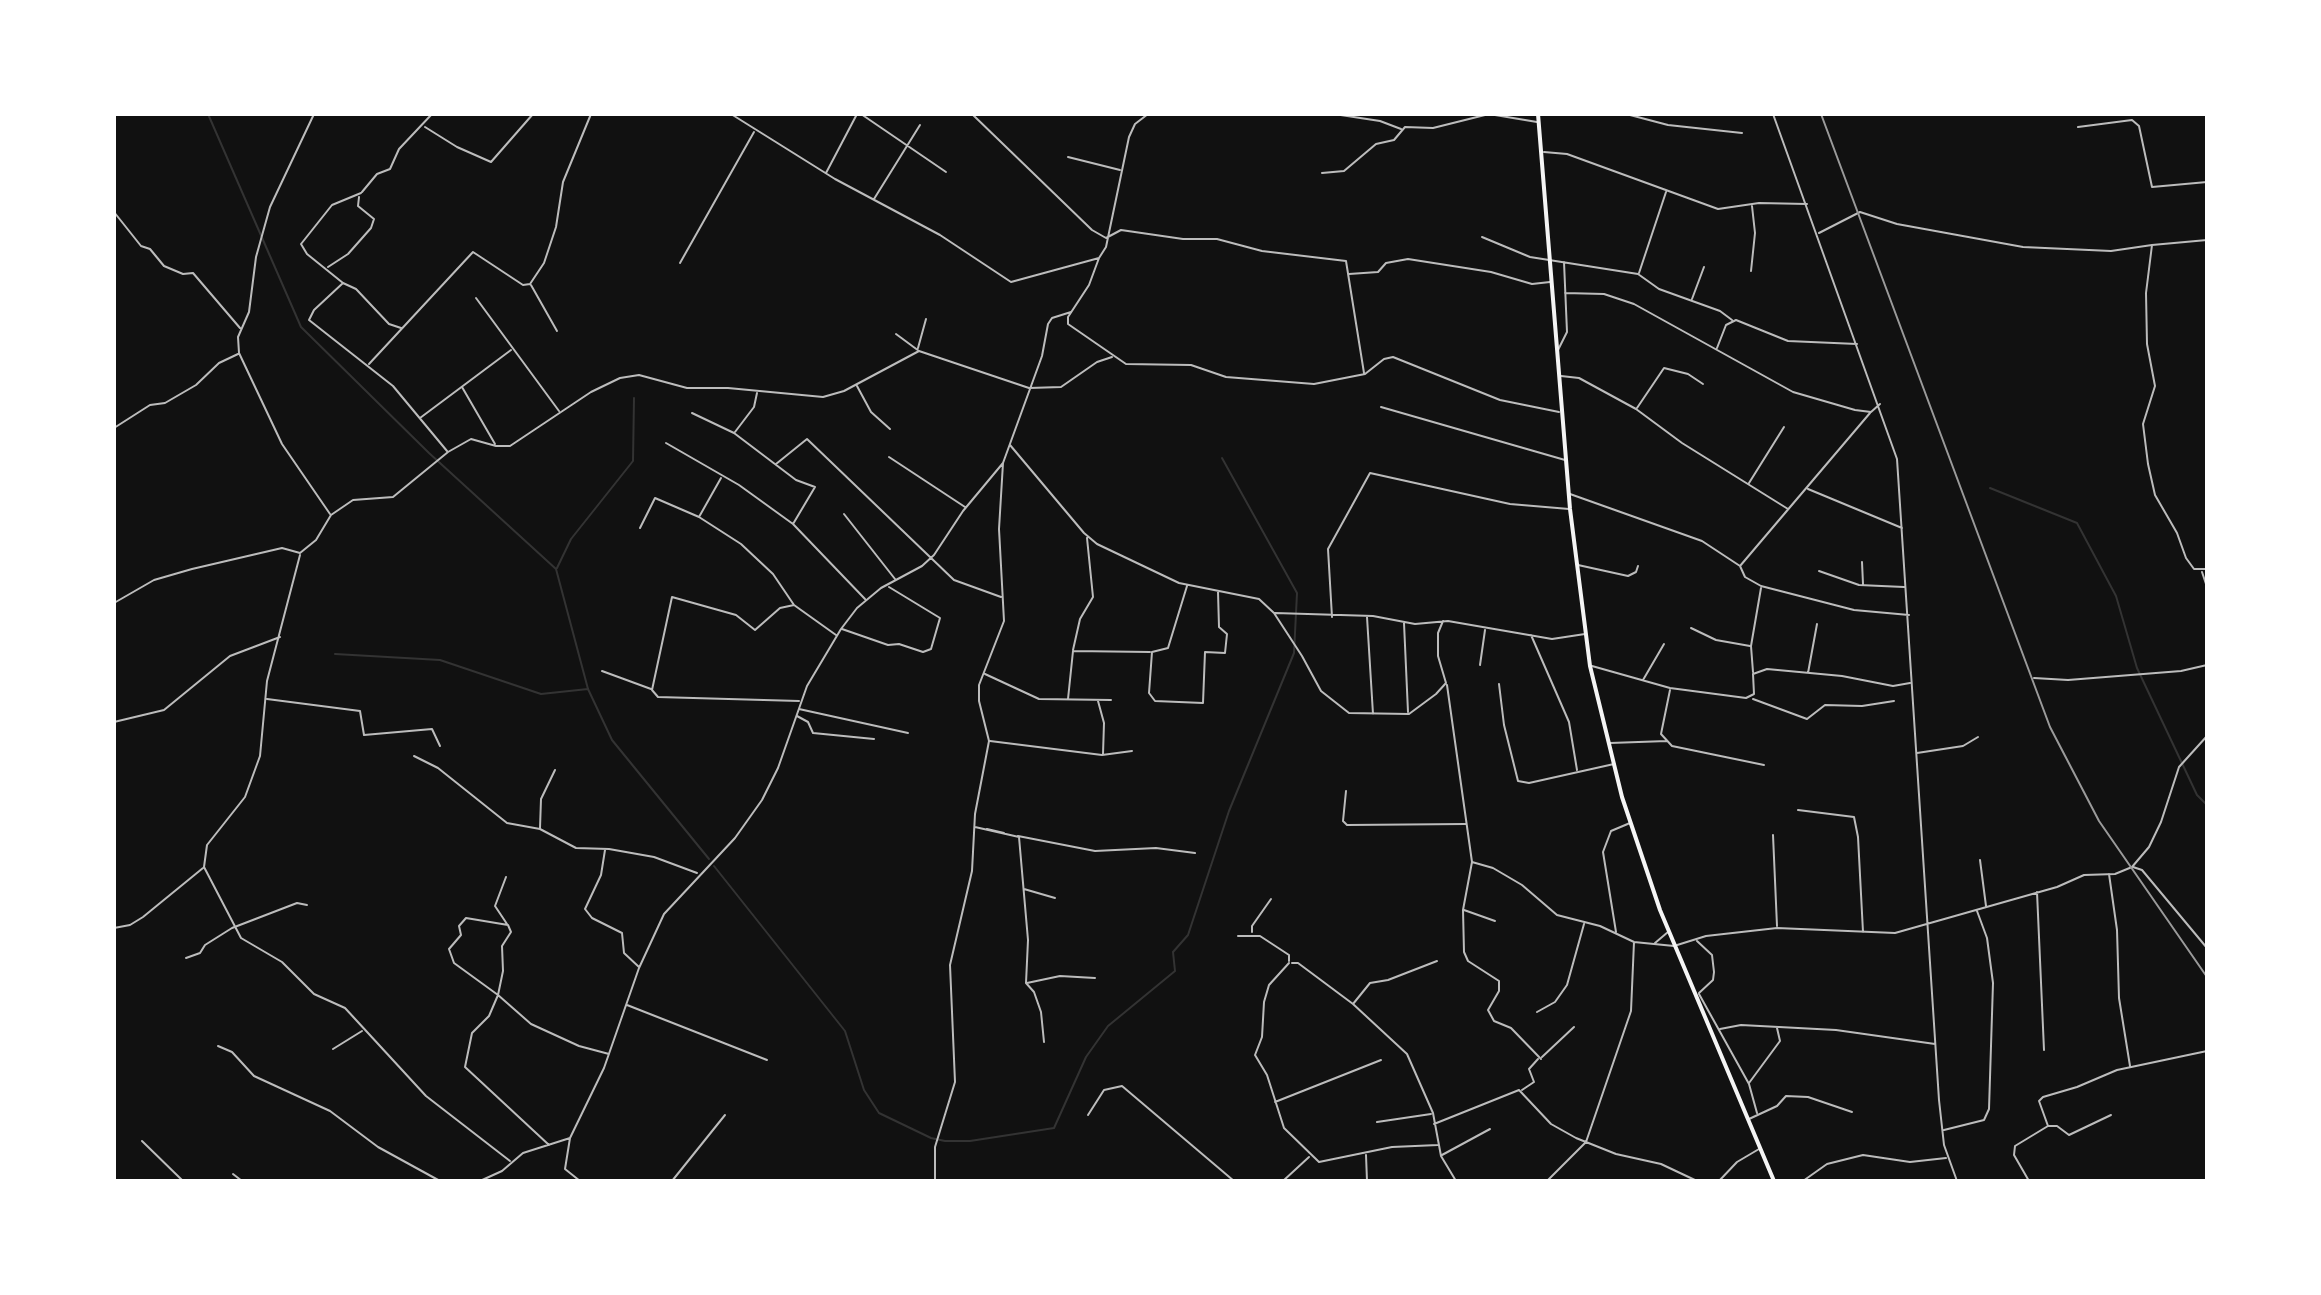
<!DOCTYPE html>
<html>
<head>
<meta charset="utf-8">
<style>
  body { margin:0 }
  #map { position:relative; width:2321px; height:1295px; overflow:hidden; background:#111; font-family:Raleway,sans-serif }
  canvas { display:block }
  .frame { position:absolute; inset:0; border:116px solid #fff; pointer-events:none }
</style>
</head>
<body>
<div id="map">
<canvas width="2321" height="1295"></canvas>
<div class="frame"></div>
</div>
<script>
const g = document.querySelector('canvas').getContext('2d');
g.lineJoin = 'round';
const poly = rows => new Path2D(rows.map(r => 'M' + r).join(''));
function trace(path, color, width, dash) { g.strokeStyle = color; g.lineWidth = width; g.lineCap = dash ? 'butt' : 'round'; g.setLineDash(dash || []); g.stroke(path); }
const stream = poly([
  [208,114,301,327,429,453,556,569,588,689,612,740,709,859],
  [1990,488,2077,523,2116,596,2137,668,2197,795,2207,805],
  [557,568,571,539,633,461,634,398],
  [335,654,440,660,541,694,588,689],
  [714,866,845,1031,864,1090,879,1113,931,1138,945,1141,970,1141,1054,1128,1086,1057,1108,1026,1175,971,1173,952,1188,935,1229,811,1294,653,1297,593,1222,458]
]);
const minor = poly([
  [314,114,270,207,256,257,249,312,238,337,239,353,282,444,330,514],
  [731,114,835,179,940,235,1011,282,1099,258,1106,247,1129,137,1135,124,1148,114],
  [861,114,946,172],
  [972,114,1092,230,1106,238,1121,230,1183,239,1217,239,1262,251,1346,261,1364,373],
  [1334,114,1380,121,1401,129],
  [1624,114,1632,114],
  [1773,114,1897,459,1939,1100,1944,1145,1957,1181],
  [1630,115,1668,125,1742,133],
  [425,127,457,147,491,162,533,114],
  [2078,127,2132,120,2139,126,2152,187,2207,182],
  [1544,152,1567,154,1718,209,1759,203,1807,204],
  [1068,157,1120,170],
  [826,173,857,114],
  [1322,173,1344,171,1376,144,1394,140,1405,127,1433,128,1489,114,1537,122],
  [362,192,377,174,390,169,399,149,432,114],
  [361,193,332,205,301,244,307,254,343,283,356,289,389,324,401,328],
  [874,199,920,125],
  [114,212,141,246,150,249,164,266,183,274,193,273,240,328],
  [1819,233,1860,212,1897,224,2023,247,2111,251,2152,245,2146,293,2147,344,2155,386,2143,424,2148,464,2155,495,2177,533,2186,558,2194,569,2207,569],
  [1482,237,1530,257,1638,274,1659,289,1720,311,1732,320],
  [2152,245,2207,240],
  [1099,258,1089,285,1068,317,1068,324,1126,364,1191,365,1226,377,1314,384,1365,374,1384,359,1393,357,1500,400,1559,412],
  [680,263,754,132],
  [328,267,348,254,371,228,374,219,358,206,359,197],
  [1751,271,1755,233,1752,206],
  [1639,273,1666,192],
  [1349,274,1378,272,1386,263,1408,259,1491,272,1532,284,1550,282],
  [343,283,314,310,309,320,393,386,447,451],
  [531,285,557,331],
  [1565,293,1604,294,1634,304,1793,392,1855,410,1871,412,1880,404],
  [476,298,559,411],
  [1692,299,1704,267],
  [896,334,919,351],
  [918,348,926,319],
  [1717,348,1726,325,1736,320,1788,341,1857,344],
  [1558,350,1567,332,1564,262],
  [369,364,473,252,523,285,530,284,544,263,556,227,563,182,591,114],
  [1561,376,1579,378,1636,409,1682,443,1788,509],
  [857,386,871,412,890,429],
  [462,387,495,444],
  [1381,407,1565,460],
  [1637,408,1664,368,1688,374,1703,384],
  [692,413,734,433,796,480,815,487,793,524],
  [420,418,511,350],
  [114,428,150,405,165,403,196,385,219,363,238,354],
  [735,432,754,407,757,393],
  [666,443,739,485,793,524,865,599],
  [1010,445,1084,533,1097,544,1179,583,1259,599,1274,613,1302,656,1321,691,1349,713,1409,714,1436,694,1446,683,1438,656,1438,633,1443,621],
  [889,457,965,507],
  [776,464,807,439,954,580,1001,597],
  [1749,483,1784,427],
  [1808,489,1902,528],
  [1570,494,1702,541,1740,566,1745,577,1761,586,1854,610,1909,615],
  [844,514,895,579],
  [699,517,721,478],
  [640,528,655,498,699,517,741,544,773,574,794,605,836,635],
  [300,555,267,681,260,756,245,797,207,845,204,867,241,938,282,962,314,994,345,1008,426,1096,510,1161],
  [1862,562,1863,584],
  [1578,565,1628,576,1636,572,1638,566],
  [1740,566,1870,413],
  [1819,571,1859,585,1904,587],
  [2202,572,2207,587],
  [1187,586,1168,648,1152,652,1149,693,1155,701,1203,703,1205,652,1225,653,1227,634,1219,627,1218,592],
  [114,603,154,580,192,569,282,548,300,553,316,540,331,515,353,500,393,497,448,452,471,439,496,446,510,446,591,392,620,378,639,375,687,388,728,388,823,397,844,391,919,351,1029,388,1061,387,1097,362,1112,357],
  [794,605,780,608,755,630,736,615,672,597,652,690,658,697,799,701],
  [1275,613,1373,616,1415,624,1448,621,1552,639,1585,634],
  [1332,617,1328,549,1370,473,1510,504,1569,509],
  [1367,617,1373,714],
  [1404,623,1408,712],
  [1691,628,1716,640,1750,646],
  [842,629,888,645,899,644,923,652,931,649,940,618,889,587],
  [1531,635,1569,722,1577,770],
  [1073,650,1080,619,1093,597,1087,538],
  [1480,665,1485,630],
  [1592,666,1670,688,1746,698,1754,694,1753,674,1767,669,1842,676,1893,686,1910,683],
  [602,671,651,689],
  [1753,672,1751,646,1761,588],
  [1808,673,1817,624],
  [985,674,1039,699,1111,700],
  [2034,678,2068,680,2181,671,2207,665],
  [1643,680,1664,644],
  [1499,684,1504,725,1518,781,1529,783,1614,764],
  [1447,685,1472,862,1463,910,1464,952,1468,961,1499,981,1499,991,1488,1010,1494,1021,1511,1028,1541,1059],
  [1670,690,1661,734,1672,746,1764,765],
  [267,699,360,711,364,735,432,729,440,746],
  [1068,699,1073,651,1150,652],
  [1753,699,1807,719,1825,705,1862,706,1894,701],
  [1098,701,1104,723,1103,754],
  [799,709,908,733],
  [797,716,808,722,813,733,874,739],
  [114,722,164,710,230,656,280,637],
  [990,741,1102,755,1132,751],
  [1610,743,1667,741],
  [1917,753,1963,746,1978,737],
  [414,756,438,768,507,823,540,829,576,848,609,849,654,857,697,873],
  [1346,791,1343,821,1347,825,1465,824],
  [1798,810,1854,817,1858,837,1863,932],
  [975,827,1019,837,1028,940,1026,983,1034,992,1041,1012,1044,1042],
  [540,828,541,799,555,770],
  [987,829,1004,833],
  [1773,835,1777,926],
  [1018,836,1095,851,1156,848,1195,853],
  [605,850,601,875,585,909,592,918,622,933,624,953,639,967],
  [1980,860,1986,906],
  [1472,862,1493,868,1522,885,1557,915,1600,926,1634,942,1674,946,1706,936,1777,928,1895,933,2057,887,2084,875,2115,874,2132,867,2149,847,2161,822,2179,767,2207,736],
  [2133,867,2142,870,2207,948],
  [2109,874,2117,930,2119,998,2130,1066],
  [506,877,495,906,507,924],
  [1024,889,1055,898],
  [2037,892,2044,1050],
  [1464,910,1495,921],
  [114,928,130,925,143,917,203,868],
  [1252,932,1252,926,1271,899],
  [1616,932,1603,852,1611,831,1630,823],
  [1238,936,1260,936,1289,955,1289,961],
  [1697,941,1712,955,1714,972,1713,980,1699,993],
  [1655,943,1668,932],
  [186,958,200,953,205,945,232,928,297,903,307,905],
  [1289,963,1269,985,1264,1002,1262,1037,1255,1055,1267,1075,1284,1128,1319,1162,1392,1147,1438,1145],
  [1292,963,1298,963,1353,1004,1407,1054,1433,1113,1441,1156,1456,1181],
  [1027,983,1060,976,1095,978],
  [1699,994,1749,1084,1757,1113],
  [1353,1004,1370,983,1388,980,1437,961],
  [627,1005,767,1060],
  [1537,1012,1555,1002,1567,985,1584,924],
  [1720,1029,1741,1025,1836,1030,1935,1044],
  [218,1046,232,1052,254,1076,330,1111,378,1147,440,1181],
  [333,1049,362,1031],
  [1542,1057,1574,1027],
  [1749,1083,1780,1041,1777,1028],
  [1522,1090,1534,1082,1529,1069,1538,1059],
  [1275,1102,1381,1060],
  [1088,1115,1104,1090,1122,1086,1234,1181],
  [1749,1119,1777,1106,1786,1096,1808,1097,1852,1112],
  [1377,1122,1431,1114],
  [1434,1124,1519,1090,1551,1124,1576,1138,1616,1154,1661,1164,1697,1181],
  [2048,1126,2039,1101,2043,1097,2077,1087,2117,1070,2207,1051],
  [1944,1130,1984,1120,1989,1109,1993,983,1987,938,1977,911],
  [570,1138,565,1169,580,1181],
  [142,1141,183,1181],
  [549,1145,465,1067,472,1033,489,1016,498,995,503,971,502,946,511,932,508,925,466,918,459,926,461,935,449,949,454,963,498,995,531,1024,579,1046,609,1054],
  [1366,1155,1367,1181],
  [1442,1155,1490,1129],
  [233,1174,242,1181],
  [480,1181,502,1171,523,1153,570,1138,604,1068,639,968,664,914,735,838,762,800,778,768,807,686,841,629,857,608,881,588,922,566,934,555,963,511,1003,463],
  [672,1181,725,1115],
  [935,1181,935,1147,955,1082,950,965,972,871,975,814,989,741,979,701,979,685,1004,621,999,529,1003,463,1042,356,1048,324,1052,318,1071,312],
  [1283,1181,1309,1157],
  [1547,1181,1586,1142,1631,1011,1634,942],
  [1719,1181,1737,1162,1759,1149],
  [1803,1181,1827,1164,1863,1155,1910,1162,1946,1158],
  [2029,1181,2014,1155,2015,1146,2048,1126,2057,1126,2069,1135,2111,1115]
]);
const primary = poly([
  [1538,114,1570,509,1590,666,1622,797,1660,910,1774,1181]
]);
const rail = poly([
  [1821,114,2050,727,2099,821,2207,977]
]);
trace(stream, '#333', 2);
trace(minor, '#bcbcbc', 2);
trace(primary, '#f5f5f5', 4);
trace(rail, '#9a9a9a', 2);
</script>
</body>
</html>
